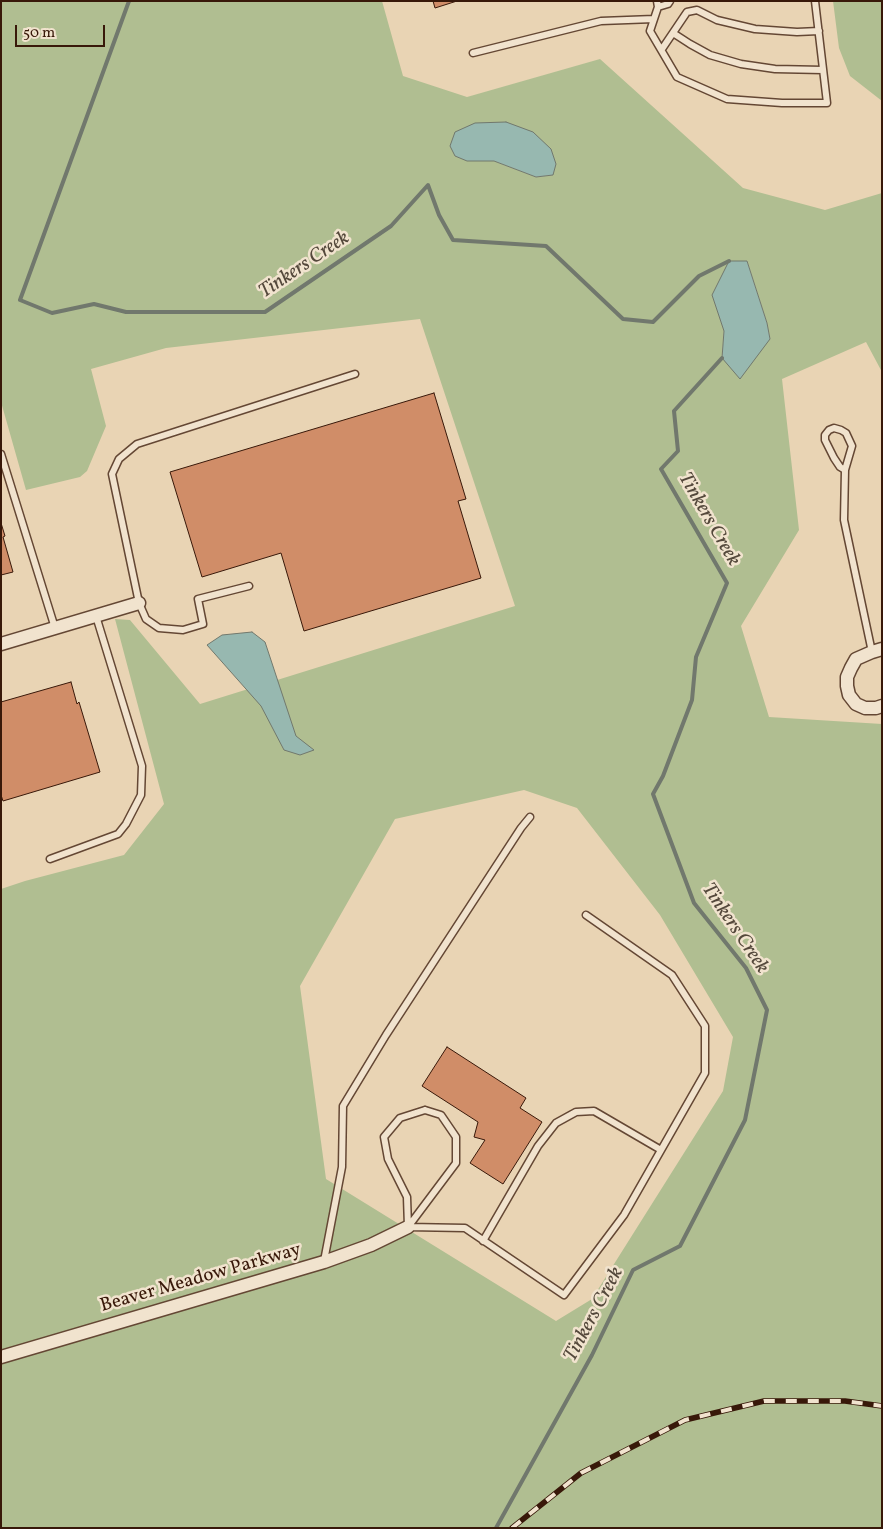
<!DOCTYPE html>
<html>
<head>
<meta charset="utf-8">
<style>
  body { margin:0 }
  #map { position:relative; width:883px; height:1529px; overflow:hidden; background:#e9d4b4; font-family:Vollkorn,serif }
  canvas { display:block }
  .frame { position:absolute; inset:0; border:2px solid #381809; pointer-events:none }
  .scale { position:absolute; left:15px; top:25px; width:90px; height:22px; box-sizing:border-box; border:2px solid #381809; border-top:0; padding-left:6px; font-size:15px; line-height:18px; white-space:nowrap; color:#381809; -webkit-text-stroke:4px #f1e3ce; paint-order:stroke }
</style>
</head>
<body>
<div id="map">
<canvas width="883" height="1529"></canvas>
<div class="frame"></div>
<div class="scale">50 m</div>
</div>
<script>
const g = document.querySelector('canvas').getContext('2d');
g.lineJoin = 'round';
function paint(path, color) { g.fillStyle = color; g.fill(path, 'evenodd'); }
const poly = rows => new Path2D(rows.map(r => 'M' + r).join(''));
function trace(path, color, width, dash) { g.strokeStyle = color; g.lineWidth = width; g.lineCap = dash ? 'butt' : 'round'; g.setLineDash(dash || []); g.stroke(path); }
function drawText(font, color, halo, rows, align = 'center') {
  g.font = font + ' Vollkorn,serif'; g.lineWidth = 5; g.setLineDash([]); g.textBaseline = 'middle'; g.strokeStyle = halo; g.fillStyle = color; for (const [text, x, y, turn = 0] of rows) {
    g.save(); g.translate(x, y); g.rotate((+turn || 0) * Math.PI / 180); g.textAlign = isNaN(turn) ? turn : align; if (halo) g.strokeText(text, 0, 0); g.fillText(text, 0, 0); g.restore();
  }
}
const green = poly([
  [1,1,382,1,403,76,467,97,600,59,743,188,825,210,882,193,882,372,866,342,782,379,799,530,741,626,769,717,882,724,882,1528,1,1528,1,889,25,881,124,855,164,804,115,619,130,620,200,704,515,606,420,319,166,348,91,369,106,426,87,471,80,477,26,490,1,402],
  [494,161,553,175,536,177],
  [747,261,767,323,770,339,722,358,724,331],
  [524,790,577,808,660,915,733,1037,723,1091,592,1299,556,1321,326,1179,300,986,395,819],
  [833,1,882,1,882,101,850,76,839,48]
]);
const water = poly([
  [506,122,533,132,551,149,556,164,553,175,536,177,494,161,467,161,455,156,450,146,455,132,475,123,506,122],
  [729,261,747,261,767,323,770,339,740,379,722,358,724,331,712,295,729,261],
  [252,632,265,642,296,736,314,750,300,755,284,750,261,706,207,645,222,635,252,632]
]);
const stream = poly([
  [129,1,20,300,52,313,94,304,126,312,265,312,391,226,428,185,439,215,453,240,546,246,623,319,653,322,699,276,729,261],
  [496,1528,592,1355,633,1270,680,1246,745,1120,767,1010,746,968,694,903,653,794,663,776,692,700,696,657,727,583,661,469,678,451,674,411,722,358]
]);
const building = poly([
  [433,1,457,1,435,8,433,1],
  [434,393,466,499,458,501,481,578,304,631,281,553,202,577,170,472,434,393],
  [1,523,5,536,3,537,13,572,1,575,1,523],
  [71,682,77,704,79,702,100,772,3,801,1,795,1,702,71,682],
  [447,1047,526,1098,520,1108,542,1122,503,1184,470,1163,485,1140,474,1137,478,1122,422,1086,447,1047]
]);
const service = poly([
  [657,1,658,7,668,4,670,1],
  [658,7,650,31,677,77,727,99,782,103,827,103,815,1],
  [673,33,690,44,710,55,741,64,775,69,823,70],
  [662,49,687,12,697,10,717,20,755,29,797,32,819,31],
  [473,53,601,21,654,19],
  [1,454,55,628],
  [845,470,840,467,834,458,825,440,825,435,829,430,834,428,841,430,846,433,852,446,845,470,844,520,872,652],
  [249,586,198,599,203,624,183,630,159,628,146,619,139,603,112,474,119,459,137,444,355,374],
  [50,859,118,834,126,824,141,795,142,766,96,616],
  [425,1110,441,1115,456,1137,456,1163,408,1227,407,1197,388,1159,384,1137,400,1118,425,1110],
  [408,1227,465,1228,564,1295,624,1215,705,1073,705,1026,672,975,586,915],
  [483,1241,538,1146,556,1123,576,1112,594,1111,661,1150],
  [324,1261,342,1167,343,1106,386,1035,521,828,530,817]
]);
const minor = poly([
  [1,644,139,603],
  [882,649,872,652,856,659,851,668,847,677,847,686,849,695,856,704,865,708,876,708,882,706],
  [1,1357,324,1262,371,1245,408,1227]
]);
const rail = poly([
  [512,1528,581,1473,685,1420,764,1401,845,1401,882,1406]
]);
const streetNames = [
  ["Beaver Meadow Parkway",201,1279,-16]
];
const waterNames = [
  ["Tinkers Creek",305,266,-34],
  ["Tinkers Creek",708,520,60],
  ["Tinkers Creek",734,929,56],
  ["Tinkers Creek",595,1315,-62]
];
paint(green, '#b0be91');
paint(water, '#97b8b0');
trace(water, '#71786d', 1);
trace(stream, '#71786d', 4);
paint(building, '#d08d68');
trace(building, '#381809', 1);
trace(service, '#644734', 9);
trace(minor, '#644734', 15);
trace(service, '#f1e3ce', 6);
trace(minor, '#f1e3ce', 12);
trace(rail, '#381809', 5.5);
trace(rail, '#f1e3ce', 4, [11]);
drawText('19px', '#381809', '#f1e3ce', streetNames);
drawText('italic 20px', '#54483b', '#f1e3ce', waterNames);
</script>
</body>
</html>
